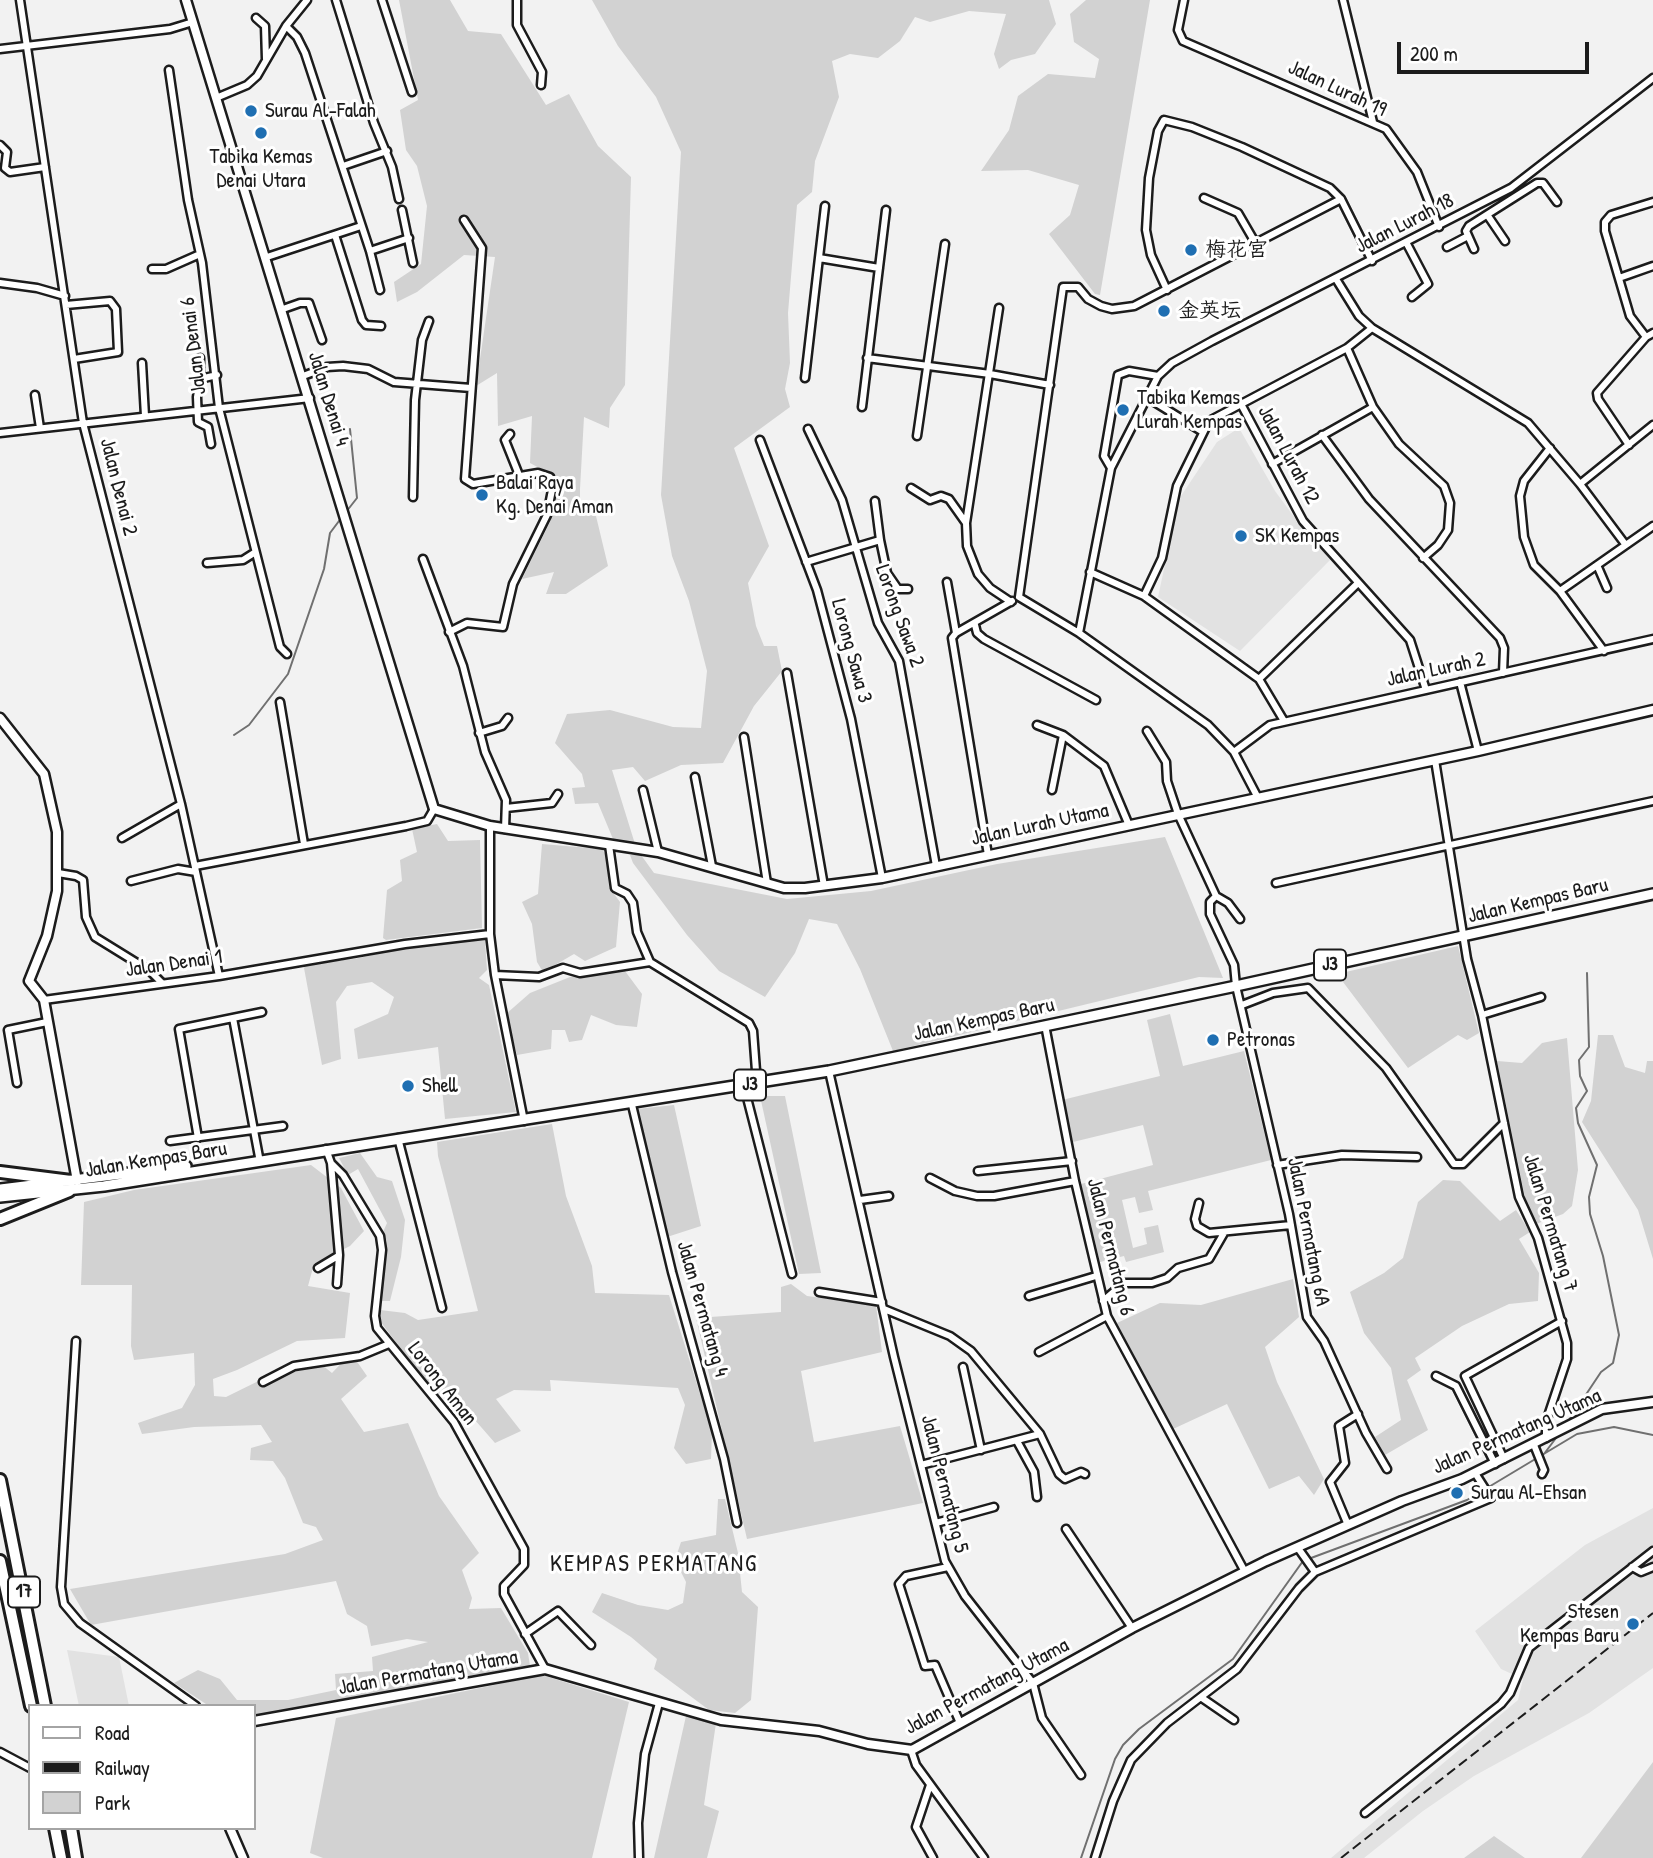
<!DOCTYPE html>
<html>
<head>
<meta charset="utf-8">
<style>
  body { margin:0 }
  #map { position:relative; width:1653px; height:1858px; overflow:hidden; background:#f2f2f2; font-family:"Patrick Hand",sans-serif }
  canvas { display:block }
  .legend { position:absolute; left:28px; top:1704px; width:228px; height:126px; box-sizing:border-box; background:#fff; border:2px solid #a4a4a4; margin:0; padding:9px 12px; list-style:none; font-size:21px; color:#1c1c1c }
  .legend li { display:flex; align-items:center; gap:14px; height:35px }
  .legend b { width:35px; border:2px solid #a4a4a4 }
  .scale { position:absolute; left:1397px; top:42px; width:192px; height:32px; box-sizing:border-box; border:4px solid #1c1c1c; border-top:0; padding-left:9px; font-size:21px; line-height:24px; white-space:nowrap; color:#1c1c1c; -webkit-text-stroke:5px #fff; paint-order:stroke }
</style>
</head>
<body>
<div id="map">
<canvas width="1653" height="1858"></canvas>
<ul class="legend">
<li><b style="height:9px;background:#fff"></b>Road</li>
<li><b style="height:9px;background:#1c1c1c"></b>Railway</li>
<li><b style="height:19px;background:#d2d2d2"></b>Park</li>
</ul>
<div class="scale">200 m</div>
</div>
<script>
const g = document.querySelector('canvas').getContext('2d');
g.lineJoin = 'round';
function paint(path, color) { g.fillStyle = color; g.fill(path, 'evenodd'); }
const poly = rows => new Path2D(rows.map(r => 'M' + r).join(''));
function trace(path, color, width, dash) { g.strokeStyle = color; g.lineWidth = width; g.lineCap = dash ? 'butt' : 'round'; g.setLineDash(dash || []); g.stroke(path); }
function drawText(font, color, halo, rows, align = 'center') {
  g.font = font + ' "Patrick Hand","LXGW WenKai TC",sans-serif'; g.lineWidth = 6; g.setLineDash([]); g.textBaseline = 'middle'; g.strokeStyle = halo; g.fillStyle = color; for (const [text, x, y, turn = 0] of rows) {
    g.save(); g.translate(x, y); g.rotate((+turn || 0) * Math.PI / 180); g.textAlign = isNaN(turn) ? turn : align; if (halo) g.strokeText(text, 0, 0); g.fillText(text, 0, 0); g.restore();
  }
}
const built = poly([
  [1239,428,1275,491,1303,529,1333,557,1240,651,1158,597,1179,499,1217,442],
  [1653,1508,1653,1668,1589,1713,1474,1776,1423,1811,1364,1858,1331,1858,1518,1700,1523,1679,1501,1669,1475,1631,1585,1545],
  [67,1650,119,1657,129,1706,79,1706]
]);
const green = poly([
  [399,0,450,0,468,31,501,34,546,105,569,94,598,146,631,177,625,385,610,408,609,428,584,417,580,489,580,512,596,516,608,566,566,594,546,594,554,572,522,579,550,522,558,478,530,463,532,416,498,426,497,373,476,386,495,257,464,255,417,292,397,302,394,282,421,264,427,206,417,166,406,150,400,110,418,100],
  [592,0,1049,0,1056,24,1035,54,1011,60,999,69,994,54,1006,14,969,11,930,22,915,17,900,41,878,58,850,54,832,61,839,97,815,161,812,192,797,205,788,313,790,363,785,389,790,407,734,448,769,546,748,583,756,626,764,646,777,646,782,671,754,706,723,763,681,765,645,781,633,767,612,770,635,844,613,839,598,803,575,804,572,788,585,787,582,774,555,743,567,714,610,710,673,727,701,728,707,671,689,601,672,556,661,495,681,152,656,97,618,46],
  [1086,0,1150,0,1100,295,1095,294,1049,234,1070,215,1079,185,1028,170,981,171,1009,130,1018,96,1048,74,1095,78,1099,59,1074,42,1070,14],
  [437,824,448,841,480,840,482,928,386,940,383,938,387,890,402,881,400,860,417,852,412,829],
  [1165,837,1223,978,1199,977,893,1051,860,969,837,924,809,919,795,953,765,997,719,971,687,935,633,863,630,855,641,855,654,873,787,899,871,891,997,864],
  [542,844,602,849,606,855,609,887,620,902,616,947,585,961,574,954,543,972,537,962,532,924,522,902,538,894],
  [485,940,487,970,479,978,489,985,516,1112,445,1119,438,1047,358,1059,354,1029,388,1014,394,997,372,982,347,986,336,1002,341,1059,322,1065,304,968,306,964,354,959,420,945],
  [1458,946,1479,1033,1467,1040,1458,1035,1408,1068,1337,974],
  [625,971,642,994,637,1027,616,1025,591,1015,582,1040,569,1042,565,1030,552,1030,551,1049,517,1055,506,1014,530,993,570,977],
  [1170,1014,1183,1066,1244,1051,1271,1160,1148,1191,1153,1210,1139,1213,1135,1197,1122,1200,1133,1248,1147,1244,1144,1228,1158,1225,1164,1252,1126,1262,1124,1256,1100,1262,1081,1184,1153,1165,1143,1125,1073,1142,1062,1100,1160,1076,1147,1020],
  [1598,1035,1613,1035,1625,1067,1645,1073,1647,1061,1653,1061,1653,1259,1638,1210,1582,1122,1591,1101],
  [1567,1038,1578,1170,1572,1206,1563,1214,1536,1224,1525,1198,1497,1061,1522,1063,1542,1043],
  [760,1096,785,1096,821,1273,799,1274],
  [674,1105,701,1226,667,1237,637,1109],
  [552,1124,566,1196,592,1266,595,1293,669,1295,712,1432,711,1459,686,1464,674,1448,685,1405,678,1388,550,1380,551,1391,514,1390,496,1399,521,1431,495,1443,454,1396,435,1394,380,1321,380,1310,405,1313,418,1320,478,1311,438,1156,437,1142],
  [360,1153,377,1177,392,1181,405,1220,401,1257,390,1301,381,1301,387,1241,383,1232,387,1223,358,1169,348,1175,339,1158],
  [311,1165,341,1188,364,1231,350,1246,314,1264,308,1286,350,1293,345,1338,297,1341,237,1370,213,1379,214,1396,226,1397,297,1362,316,1360,332,1373,351,1353,367,1376,341,1399,364,1432,408,1423,439,1496,479,1553,462,1570,472,1598,469,1609,501,1608,528,1653,530,1666,267,1717,254,1716,254,1706,209,1706,174,1683,198,1670,220,1679,237,1700,288,1700,336,1690,335,1674,373,1671,372,1657,428,1642,407,1639,371,1646,367,1626,347,1614,336,1581,91,1625,70,1589,285,1554,323,1540,316,1527,303,1523,285,1478,273,1461,250,1460,251,1448,272,1442,261,1425,194,1427,142,1434,138,1423,182,1408,195,1385,194,1353,134,1360,131,1346,132,1285,81,1285,84,1202,134,1190],
  [1443,1180,1460,1181,1500,1221,1516,1210,1530,1232,1519,1239,1539,1273,1538,1301,1509,1304,1462,1326,1415,1358,1421,1370,1407,1380,1428,1430,1385,1455,1375,1437,1401,1420,1391,1368,1364,1333,1350,1292,1384,1273,1403,1258,1418,1202],
  [1293,1279,1299,1317,1265,1347,1277,1382,1324,1479,1314,1495,1299,1476,1269,1489,1227,1404,1173,1429,1117,1323,1160,1303,1201,1305],
  [791,1284,807,1296,876,1305,882,1352,801,1371,814,1442,900,1426,923,1503,747,1539,696,1318,781,1312,781,1287],
  [718,1499,725,1499,738,1553,742,1592,758,1607,751,1700,735,1713,709,1710,654,1669,657,1659,631,1637,592,1612,602,1593,638,1605,668,1610,683,1603,686,1582,675,1560,681,1542,716,1535],
  [542,1675,629,1702,592,1858,323,1858,310,1853,336,1718],
  [686,1716,716,1723,704,1805,719,1811,707,1858,654,1858],
  [1653,1762,1653,1858,1581,1858],
  [1494,1836,1525,1858,1464,1858]
]);
const stream = poly([
  [346,512,357,498,350,429],
  [234,735,249,725,288,674,324,569,330,533,342,517],
  [1567,1423,1601,1372,1613,1363,1619,1335,1603,1256,1590,1214,1589,1197,1597,1165,1578,1123,1576,1108,1587,1091,1580,1076,1579,1060,1589,1047,1587,973],
  [1544,1454,1559,1434],
  [1081,1858,1115,1759,1123,1745,1139,1729,1233,1659,1303,1561,1467,1500,1577,1434,1614,1427,1653,1435]
]);
const street = poly([
  [20,0,83,423,181,804,219,976],
  [336,0,374,123,392,167,399,199],
  [382,0,412,92],
  [517,0,517,25,542,72,541,85],
  [1184,0,1178,30,1183,41,1386,129,1417,172,1439,227],
  [1343,0,1373,122],
  [256,18,265,26,266,59],
  [286,26,297,37,305,53,370,251,380,290],
  [0,49,170,29,193,22],
  [169,70,188,200,202,263,219,408,280,647,287,654],
  [216,98,247,85,257,76,286,26,307,0],
  [0,145,7,152,5,168,10,172,45,167],
  [343,166,387,151],
  [1204,198,1238,213,1256,244],
  [402,210,413,263],
  [1488,216,1505,241],
  [335,235,362,320,366,325,381,326],
  [1407,244,1428,284,1412,297],
  [1447,247,1468,236],
  [1474,249,1466,231,1469,226,1537,183,1543,183,1557,202],
  [370,251,409,238],
  [267,257,361,226],
  [819,258,879,268],
  [152,269,166,269,200,254],
  [1619,278,1653,266],
  [1336,279,1359,316,1372,328,1528,423,1580,484,1625,544],
  [0,283,37,288,65,296],
  [1167,290,1151,255,1146,230,1149,178,1158,131,1164,120,1192,127,1242,147,1330,188,1341,199,1372,261],
  [66,305,110,301,116,309,118,352,74,359],
  [283,309,300,303,309,303,322,340],
  [1646,337,1630,316,1605,231,1605,222,1611,215,1653,202],
  [1347,348,1373,407,1399,444,1444,486,1450,503,1448,530,1438,545,1423,558],
  [200,358,200,379],
  [867,358,990,374,1050,385],
  [142,363,145,416],
  [303,376,327,367,343,366,368,369,394,382,471,388],
  [805,378,825,206],
  [35,395,40,428],
  [1148,398,1203,432],
  [1241,404,1303,521,1410,640,1426,690],
  [862,407,886,210],
  [808,429,842,500,878,623,899,661,936,866],
  [0,433,310,398],
  [510,434,505,440,519,475],
  [1322,435,1369,499,1500,638,1504,648,1503,673],
  [917,436,945,244],
  [760,440,817,590,851,719,882,878],
  [211,444,208,427,198,422,197,397,200,379,217,375],
  [1629,445,1598,399,1597,393,1646,337,1653,333],
  [1550,448,1524,481,1520,496,1524,537,1534,565,1560,591,1604,651],
  [1272,464,1373,407],
  [1111,468,1104,456,1118,375,1129,371,1158,376],
  [1580,484,1653,425],
  [911,488,930,500,941,496,949,499,966,523,967,546,978,574,990,588,1011,602],
  [413,497,415,400,422,340,429,321],
  [875,501,880,540],
  [966,523,999,308],
  [423,559,463,666,485,752,506,800,505,829],
  [806,562,880,540,887,573,898,589,908,589],
  [207,563,243,560,254,553],
  [1597,565,1607,588],
  [1090,572,1144,596,1259,679,1284,721],
  [947,582,956,633],
  [1560,591,1653,526],
  [1144,596,1162,558,1177,486,1209,421,1347,348,1372,328],
  [1019,597,1063,287,1078,287,1088,299,1101,306,1112,309,1134,306,1341,199],
  [1019,597,1079,633],
  [975,625,977,633,984,639,1096,700],
  [449,632,467,623,503,627,513,584,547,515,552,490,550,477,538,473,473,484,465,479,482,248,464,220],
  [956,633,952,638,988,855],
  [956,633,1012,601],
  [787,673,824,886],
  [1259,679,1358,583],
  [1460,682,1478,751],
  [280,702,304,844],
  [1037,725,1063,735,1104,766,1128,823],
  [1147,731,1166,762,1167,781,1178,814,1216,896,1210,902,1210,914,1234,965,1236,986,1289,1214,1307,1317,1324,1341,1366,1433,1387,1469],
  [479,733,502,726,508,718],
  [744,737,767,883],
  [1234,752,1270,725,1653,639],
  [1435,760,1467,959,1482,1015,1519,1197,1538,1238,1567,1343,1567,1359,1546,1422,1546,1438],
  [695,777,712,866],
  [643,790,658,852],
  [1052,790,1063,735],
  [1257,796,1234,752,1208,725,1079,633,1111,468,1158,376,1172,363,1212,341,1511,188,1653,78],
  [506,808,552,803,558,794],
  [490,826,490,934,495,975,524,1121],
  [122,838,181,804],
  [609,845,615,888,627,894,633,903,637,932,650,962,749,1023,753,1031,757,1084],
  [195,866,406,826,427,821,434,809],
  [58,873,76,876,83,880,86,917,95,937,150,971,161,982],
  [131,881,178,869,196,872],
  [1276,883,1653,801],
  [1216,896,1228,903,1240,919],
  [495,975,539,977,563,968,580,973,650,962],
  [44,1000,219,976,405,944,490,934],
  [1242,1005,1273,993,1308,988,1386,1068,1454,1164,1463,1164,1504,1123],
  [1482,1015,1541,997],
  [233,1018,259,1157],
  [1045,1025,1075,1181,1107,1316,1245,1572],
  [829,1071,894,1357,945,1561,965,1596,1033,1683,1042,1718,1081,1775],
  [17,1083,8,1030,47,1022],
  [744,1086,792,1274],
  [632,1105,672,1272,724,1459,737,1523],
  [198,1138,179,1029,262,1012],
  [398,1138,442,1308],
  [170,1141,283,1126],
  [326,1149,331,1163,343,1175,380,1236,382,1250,375,1316,377,1328,454,1422,524,1549,524,1565,504,1586,504,1594,545,1669],
  [331,1163,339,1255,337,1284],
  [1277,1165,1342,1155,1417,1157],
  [978,1171,1072,1161],
  [930,1178,955,1191,977,1196,994,1196,1075,1181],
  [860,1200,889,1196],
  [1199,1203,1195,1219,1197,1226,1209,1233,1291,1225],
  [318,1268,338,1256],
  [819,1292,882,1302],
  [1029,1296,1096,1276],
  [1103,1301,1124,1283,1152,1283,1167,1278,1178,1268,1209,1259,1224,1233],
  [884,1309,950,1336,971,1351,1040,1434,1059,1474,1065,1479,1081,1472,1085,1474],
  [76,1341,61,1587,64,1604,80,1623,196,1706],
  [1039,1352,1107,1316],
  [963,1367,981,1450],
  [1436,1376,1456,1386,1495,1464],
  [263,1382,294,1366,360,1356,389,1344],
  [1017,1441,1034,1472,1037,1497],
  [1534,1445,1544,1470,1542,1474],
  [1504,1459,1465,1376,1562,1321],
  [921,1465,1040,1434],
  [1475,1473,1489,1495],
  [936,1523,994,1507],
  [1348,1525,1330,1482,1345,1463,1339,1426,1358,1414],
  [1066,1529,1132,1628],
  [1298,1548,1315,1572],
  [948,1567,906,1576,899,1584,925,1666,935,1665,960,1723],
  [1632,1567,1641,1572,1653,1567],
  [525,1634,558,1611,591,1645],
  [1202,1698,1234,1720],
  [911,1750,916,1765,984,1858],
  [0,1752,30,1768],
  [930,1785,916,1827,933,1858],
  [1365,1813,1501,1704,1510,1693,1529,1648,1653,1551],
  [639,1858,638,1823,645,1754,659,1703],
  [1095,1858,1113,1801,1131,1760,1167,1723,1237,1669,1299,1588,1315,1572,1491,1498]
]);
const secondary = poly([
  [186,0,434,809,490,826,658,852,784,888,805,888,882,878,1478,751,1653,710],
  [0,718,44,774,57,832,57,891,47,936,29,981,44,1000,77,1181],
  [254,1721,545,1669,721,1720,819,1731,868,1744,912,1750,1132,1628,1266,1561,1402,1501,1462,1479,1602,1409,1653,1402],
  [230,1828,243,1858]
]);
const primary = poly([
  [0,1189,186,1166],
  [0,1197,104,1186,829,1071,1236,986,1653,894]
]);
const highway = poly([
  [0,1172,71,1181],
  [0,1219,69,1191],
  [0,1480,45,1706],
  [0,1561,31,1706],
  [55,1828,61,1858],
  [71,1828,76,1858]
]);
const rail = poly([
  [1341,1858,1653,1613]
]);
const markers = [
  [251,111,7,"#1f6fb2"],
  [261,133,7,"#1f6fb2"],
  [1191,250,7,"#1f6fb2"],
  [1164,311,7,"#1f6fb2"],
  [1123,410,7,"#1f6fb2"],
  [482,495,7,"#1f6fb2"],
  [1241,536,7,"#1f6fb2"],
  [1213,1040,7,"#1f6fb2"],
  [408,1086,7,"#1f6fb2"],
  [1457,1493,7,"#1f6fb2"],
  [1633,1624,7,"#1f6fb2"]
];
const shields = [
  [1330,965,32],
  [750,1085,32],
  [24,1592,32]
];
const shieldNames = [
  ["J3",1330,965],
  ["J3",750,1085],
  ["17",24,1592]
];
const streetNames = [
  ["Jalan Lurah 19",1337,89,25],
  ["Jalan Lurah 18",1405,224,-27],
  ["Jalan Denai 6",194,346,-97],
  ["Jalan Denai 4",328,399,73],
  ["Jalan Lurah 12",1288,455,62],
  ["Jalan Denai 2",118,487,76],
  ["Lorong Sawa 2",899,616,70],
  ["Lorong Sawa 3",851,651,75],
  ["Jalan Lurah 2",1436,670,-12],
  ["Jalan Lurah Utama",1040,825,-12],
  ["Jalan Kempas Baru",1538,901,-13],
  ["Jalan Denai 1",174,964,-8],
  ["Jalan Kempas Baru",984,1020,-12],
  ["Jalan Kempas Baru",156,1160,-9],
  ["Jalan Permatang 7",1550,1223,73],
  ["Jalan Permatang 6A",1308,1232,79],
  ["Jalan Permatang 6",1110,1247,76],
  ["Jalan Permatang 4",702,1309,74],
  ["Lorong Aman",442,1384,52],
  ["Jalan Permatang Utama",1517,1432,-24],
  ["Jalan Permatang 5",944,1484,76],
  ["Jalan Permatang Utama",428,1673,-10],
  ["Jalan Permatang Utama",987,1687,-28]
];
const poiNames = [
  ["Surau Al-Falah",265,111],
  ["Tabika Kemas",261,157,"center"],
  ["Denai Utara",261,181,"center"],
  ["梅花宫",1205,250],
  ["金英坛",1178,311],
  ["Tabika Kemas",1137,398],
  ["Lurah Kempas",1137,422],
  ["Balai Raya",496,483],
  ["Kg. Denai Aman",496,507],
  ["SK Kempas",1255,536],
  ["Petronas",1227,1040],
  ["Shell",422,1086],
  ["Surau Al-Ehsan",1471,1493],
  ["Stesen",1619,1612,"right"],
  ["Kempas Baru",1619,1636,"right"]
];
const neighbourhoodNames = [
  ["KEMPAS PERMATANG",654,1565]
];
paint(built, '#e2e2e2');
paint(green, '#d2d2d2');
trace(stream, '#707070', 2);
trace(street, '#1c1c1c', 11);
trace(secondary, '#1c1c1c', 13);
trace(primary, '#1c1c1c', 14);
trace(highway, '#1c1c1c', 16);
trace(street, '#fff', 6);
trace(secondary, '#fff', 8);
trace(primary, '#fff', 9);
trace(highway, '#fff', 10);
trace(rail, '#1c1c1c', 2, [10, 5]);
for (const [x, y, r, color] of markers) { const dot = new Path2D(); dot.arc(x, y, r, 0, 2 * Math.PI); g.fillStyle = color; g.fill(dot); trace(dot, '#fff', 2.5); }
for (const [x, y, w] of shields) { const box = new Path2D(); box.roundRect(x - w / 2, y - 15.5, w, 31, 5); g.fillStyle = '#fff'; g.fill(box); trace(box, '#1c1c1c', 2); }
drawText('bold 19px', '#1c1c1c', null, shieldNames);
drawText('21px', '#1c1c1c', '#fff', streetNames);
drawText('21px', '#1c1c1c', '#fff', poiNames, 'left');
g.letterSpacing = '2px';
drawText('23px', '#1c1c1c', '#fff', neighbourhoodNames);
g.letterSpacing = '0px';
</script>
</body>
</html>
